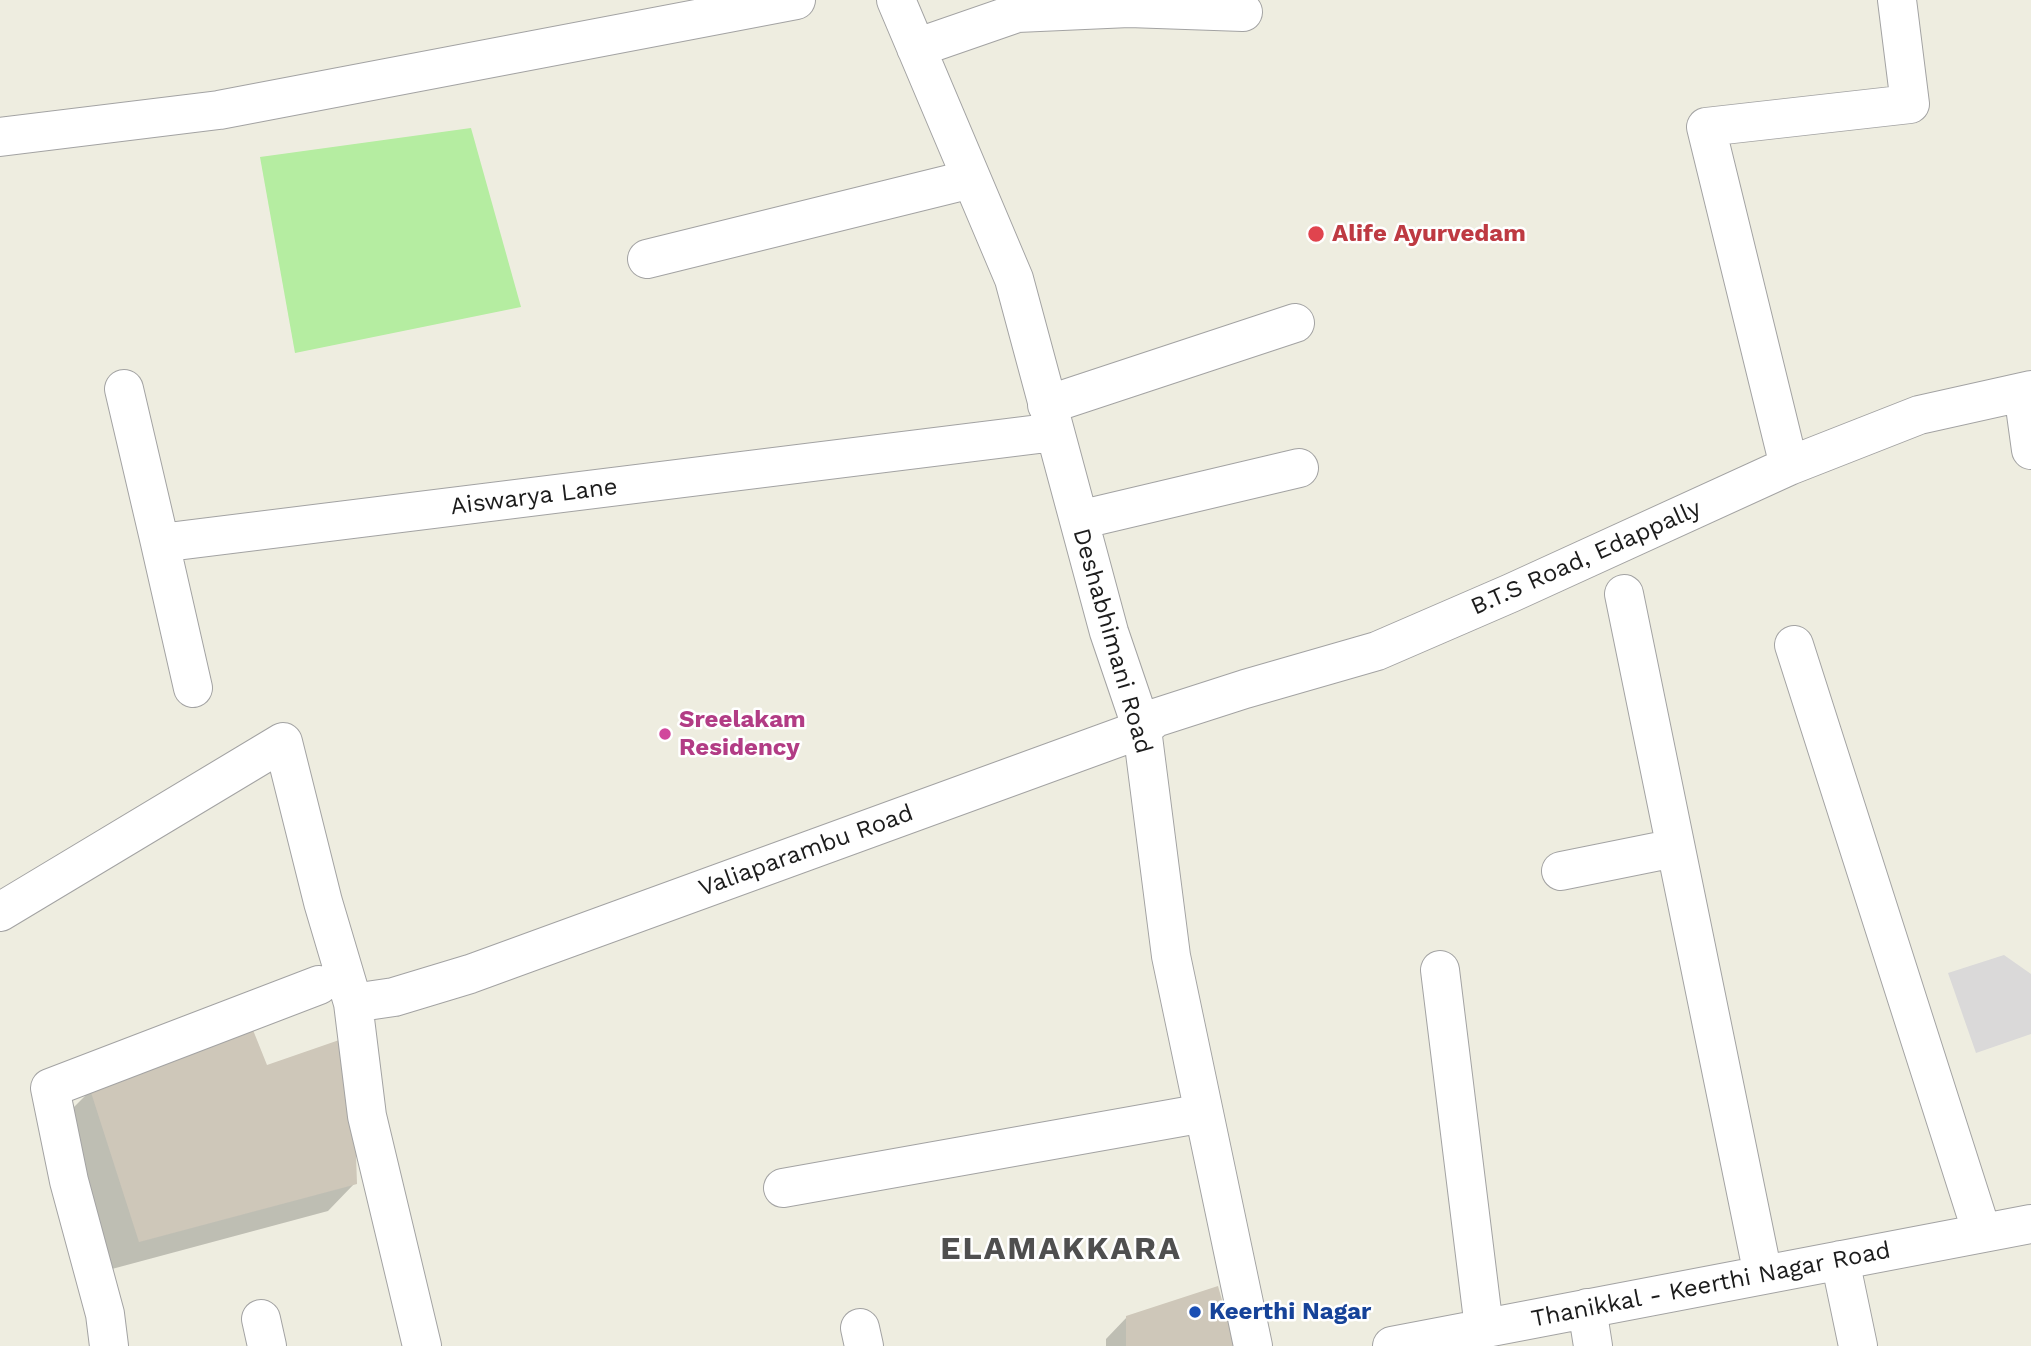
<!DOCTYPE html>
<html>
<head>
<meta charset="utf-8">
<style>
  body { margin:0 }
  canvas { display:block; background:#eeede0 }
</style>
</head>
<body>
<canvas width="2031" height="1346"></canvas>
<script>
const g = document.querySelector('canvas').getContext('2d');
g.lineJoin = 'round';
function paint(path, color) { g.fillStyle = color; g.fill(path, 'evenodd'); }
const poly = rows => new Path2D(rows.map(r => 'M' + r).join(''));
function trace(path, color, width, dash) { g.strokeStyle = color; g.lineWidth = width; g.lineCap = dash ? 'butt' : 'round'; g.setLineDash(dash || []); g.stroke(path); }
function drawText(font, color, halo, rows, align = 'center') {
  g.font = font + ' "Work Sans",sans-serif'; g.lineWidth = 5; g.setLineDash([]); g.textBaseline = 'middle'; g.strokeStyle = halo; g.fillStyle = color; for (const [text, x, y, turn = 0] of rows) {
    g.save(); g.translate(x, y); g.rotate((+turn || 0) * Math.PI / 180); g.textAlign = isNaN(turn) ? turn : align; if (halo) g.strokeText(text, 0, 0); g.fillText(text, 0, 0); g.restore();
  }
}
const residential = poly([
  [2004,955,2031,974,2031,1034,1976,1053,1948,973]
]);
const grass = poly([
  [471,128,521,307,295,353,260,157]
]);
const shadow = poly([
  [266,1067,354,1155,355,1183,328,1211,112,1269,63,1118,91,1090],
  [1127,1317,1233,1346,1106,1346,1106,1339]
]);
const building = poly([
  [253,1030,267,1065,345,1038,363,1138,356,1155,357,1184,139,1242,90,1089],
  [1218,1286,1235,1346,1126,1346,1126,1316]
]);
const minor = poly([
  [896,0,1014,279,1109,632,1142,729,1171,956,1253,1346],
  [916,48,1017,13,1129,8,1243,12],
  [0,137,219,110,796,0],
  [647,259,971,179],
  [124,389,160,543],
  [2023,392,2031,450],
  [1047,405,1295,323],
  [1789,466,1706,127,1910,104,1897,0],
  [1079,520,1299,468],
  [1624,594,1763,1275],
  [1794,645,1982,1233],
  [193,688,160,543,1055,432],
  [1561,871,1675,848],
  [0,912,283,742,323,902,353,1003],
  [1440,970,1484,1328],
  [783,1188,1204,1113],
  [1840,1260,1858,1346],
  [1587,1308,1593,1346],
  [261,1319,267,1346],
  [860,1328,864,1346],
  [109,1346,105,1314,69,1181,50,1088,319,985],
  [422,1346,367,1116,353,1003,394,997,470,974,1142,729,1155,718,1245,689,1377,651,1511,593,1789,466,1919,415,2031,390],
  [1392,1346,2031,1224]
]);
const markers = [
  [1316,234,9,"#e0444e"],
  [665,734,7,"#d1479c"],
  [1195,1312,7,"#1a4fb4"]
];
const healthNames = [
  ["Alife Ayurvedam",1332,234]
];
const streetNames = [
  ["Aiswarya Lane",534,497,-7],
  ["B.T.S Road, Edappally",1586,558,-24],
  ["Deshabhimani Road",1112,641,74],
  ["Valiaparambu Road",806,851,-20],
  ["Thanikkal - Keerthi Nagar Road",1711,1285,-11]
];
const hotelNames = [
  ["Sreelakam",679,720],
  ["Residency",679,748]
];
const transitNames = [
  ["Keerthi Nagar",1209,1312]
];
const districtNames = [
  ["ELAMAKKARA",1061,1250]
];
paint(residential, '#dad9d9');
paint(grass, '#b5eda1');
paint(shadow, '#0003');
paint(building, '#cec7b9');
trace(minor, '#a3a3a3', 40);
trace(minor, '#fff', 38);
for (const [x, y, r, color] of markers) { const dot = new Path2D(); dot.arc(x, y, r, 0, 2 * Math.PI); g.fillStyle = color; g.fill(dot); trace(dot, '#fff', 2.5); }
drawText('bold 24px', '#be3a42', '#fff', healthNames, 'left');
drawText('24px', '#1c1c1c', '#fff', streetNames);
drawText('bold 24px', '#b23c85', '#fff', hotelNames, 'left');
drawText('bold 24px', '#164399', '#fff', transitNames, 'left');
g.letterSpacing = '2px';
drawText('bold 32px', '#4f4f4f', '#fff', districtNames);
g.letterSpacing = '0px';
</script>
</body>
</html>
